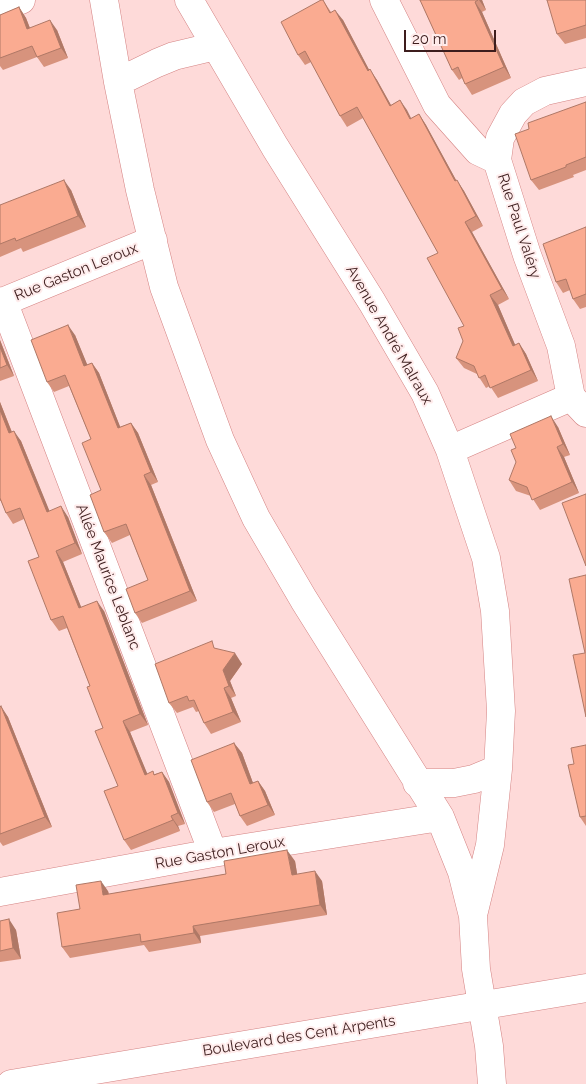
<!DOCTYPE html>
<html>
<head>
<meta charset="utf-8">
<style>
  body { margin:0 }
  #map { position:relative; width:586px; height:1084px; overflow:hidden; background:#fedad9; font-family:Raleway,sans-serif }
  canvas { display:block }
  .scale { position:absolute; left:404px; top:30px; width:92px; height:22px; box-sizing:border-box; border:2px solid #3d1d1d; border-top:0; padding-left:6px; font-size:15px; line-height:18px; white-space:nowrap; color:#3d1d1d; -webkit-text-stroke:4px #ffecec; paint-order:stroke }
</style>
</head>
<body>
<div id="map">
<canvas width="586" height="1084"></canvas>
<div class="scale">20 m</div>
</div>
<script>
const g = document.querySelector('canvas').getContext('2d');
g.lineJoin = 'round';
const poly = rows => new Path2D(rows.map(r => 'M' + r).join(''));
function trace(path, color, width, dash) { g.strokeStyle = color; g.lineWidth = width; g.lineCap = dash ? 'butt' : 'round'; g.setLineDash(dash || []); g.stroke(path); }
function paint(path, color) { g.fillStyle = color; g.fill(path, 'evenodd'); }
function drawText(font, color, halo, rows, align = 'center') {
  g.font = font + ' Raleway,sans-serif'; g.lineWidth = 4; g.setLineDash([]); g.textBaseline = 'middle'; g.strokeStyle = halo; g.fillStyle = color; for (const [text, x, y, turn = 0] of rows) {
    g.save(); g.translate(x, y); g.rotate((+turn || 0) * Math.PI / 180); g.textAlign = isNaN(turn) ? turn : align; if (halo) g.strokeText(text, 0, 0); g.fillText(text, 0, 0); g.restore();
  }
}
const minor = poly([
  [104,0,118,82,140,190,164,287,220,440,256,518,304,600,440,817,462,872,473,916,476,969,489,1046,492,1084],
  [189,0,275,147,372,302,425,393,450,450,486,558,495,611,501,711,498,769,490,845,474,911],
  [384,0,437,105,478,151,497,160],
  [0,8,21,0],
  [118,82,157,63,174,56,216,46],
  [586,82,545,91,524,102,513,114,500,138,497,160,527,255,561,346,571,397,586,413],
  [3,301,213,853],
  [0,303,153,240],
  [450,450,571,397],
  [417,783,454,783,474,779,498,769],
  [0,892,213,853,440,817]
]);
const tertiary = poly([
  [11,1084,586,988]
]);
const wall = poly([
  [323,0,331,12,343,20,369,70,377,80,391,105,400,100,411,119,419,114,426,125,456,180,464,191,483,226,472,232,509,299,498,305,515,345,519,343,526,354,538,381,498,398,490,386,486,388,477,374,464,368,456,358,463,341,464,326,438,253,363,118,347,127,340,116,311,62,305,65,298,55],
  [420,0,482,0,486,10,482,12,511,78,472,95,465,84,462,78,459,80,452,70],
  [586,0,586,38,565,44,557,34],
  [19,7,26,18,30,28,57,30,68,58,44,67,37,57,3,70,0,66,0,15],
  [586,102,586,170,573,175,574,177,539,190,531,180,529,129],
  [71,190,86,227,23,252,21,248,0,257,0,205],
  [586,227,586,307,580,309,573,299,570,290,563,293,556,282],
  [75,335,87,365,92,363,99,373,120,427,131,423,138,433,158,482,151,485,197,601,142,623,135,613,148,580,130,535,112,543,104,532,101,490,91,439,69,386,54,392,47,382],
  [0,340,14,376,0,381],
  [0,402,12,432,21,441,49,511,68,517,82,554,63,562,81,607,104,611,148,725,130,732,147,774,155,774,162,772,169,782,185,824,178,826,180,831,131,850,124,840,118,786,103,728,90,686,67,628,59,631,51,620,39,557,24,519,13,524,6,513,1,501,0,501],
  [558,427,570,455,564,457,579,493,540,510,531,496,516,491,509,480],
  [217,649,242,664,230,681,236,696,231,698,241,722,211,734,204,723,199,711,196,712,193,707,177,713,169,703],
  [0,707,8,717,52,827,3,846,0,842],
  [234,743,242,753,253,783,258,781,265,791,275,815,247,826,240,816,235,804,214,812,207,802],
  [586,745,586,826,580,817,574,764],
  [295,861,297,874,322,881,327,915,200,936,201,943,149,952,144,945,70,958,62,947,80,909,108,891,109,894,226,874],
  [0,921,16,930,21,959,0,962]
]);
const shadedWall = poly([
  [479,0,482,0,486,10],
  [475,2,482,12,511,78,504,67],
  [19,7,26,18,34,39,27,29],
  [335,10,343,20,375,81,368,71],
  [50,20,57,30,68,58,61,48],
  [370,69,377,80,397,116,390,106],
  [400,100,407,110,417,130,410,119],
  [419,114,426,125,462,191,455,181],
  [64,180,71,190,86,227,78,216],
  [457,180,464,191,483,226,476,216],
  [465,222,472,232,509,299,502,289],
  [490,295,498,305,520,356,513,346],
  [68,325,75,335,92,376,84,366],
  [0,340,14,376,7,365,0,347],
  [519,343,526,354,538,381,531,370],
  [92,363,99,373,125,439,118,428],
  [0,402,16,443,9,433,0,410],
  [551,416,558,427,570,455,563,444],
  [131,423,138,433,158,482,151,472],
  [14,431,21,441,54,522,47,512],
  [557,447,564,457,579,493,572,482],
  [144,475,151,485,197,601,190,591],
  [61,506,68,517,82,554,75,543],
  [56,551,63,562,86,619,79,608],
  [97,601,104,611,148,725,140,714],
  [235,653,242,664,230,681,236,696,229,686,223,670],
  [224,688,231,698,241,722,233,712],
  [1,706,8,717,52,827,45,817],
  [123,721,130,732,152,785,145,775],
  [234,743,242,753,257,794,250,784],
  [162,772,169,782,185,824,178,813],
  [258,781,265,791,275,815,268,805],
  [171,816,178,826,180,831,173,820],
  [287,850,295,861,299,885,292,875],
  [315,871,322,881,327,915,320,905],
  [101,881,108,891,111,905,103,895],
  [9,919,16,930,21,959,13,948],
  [193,926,200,936,201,943,194,933]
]);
const building = poly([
  [321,0,323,0,330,13,335,10,368,71,370,69,390,106,400,100,410,119,419,114,455,181,457,180,476,216,465,222,502,289,490,295,513,346,519,343,531,370,490,388,485,375,479,378,474,366,456,358,463,341,458,328,464,326,427,258,438,253,357,107,340,116,305,51,298,55,281,22,321,0],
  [420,0,478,0,475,2,504,67,465,84,458,67,452,70,420,0],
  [547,0,586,0,586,25,557,34,547,0],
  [19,7,27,29,50,20,61,48,37,57,32,46,0,58,0,15,19,7],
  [586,102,586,157,566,165,566,167,531,180,515,134,529,129,528,123,586,102],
  [64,180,78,216,16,241,15,238,0,244,0,205,64,180],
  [586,227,586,294,573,299,566,279,556,282,543,244,586,227],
  [68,325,84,366,92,363,118,428,131,423,151,472,144,475,190,591,135,613,126,589,148,580,126,524,104,532,90,495,101,490,82,443,91,439,65,375,47,382,31,340,68,325],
  [0,347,7,365,0,368,0,347],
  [0,410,9,433,14,431,47,512,61,506,75,543,56,551,79,608,97,601,140,714,123,721,145,775,153,771,154,775,162,772,178,813,171,816,173,820,124,840,104,791,118,786,95,731,103,728,87,687,90,686,63,616,51,620,28,561,39,557,20,508,6,513,0,498,0,410],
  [551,416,563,444,557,447,572,482,532,500,527,487,509,480,516,462,511,450,516,448,510,434,551,416],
  [586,494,586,566,562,503,586,494],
  [586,575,586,717,573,655,585,653,569,579,586,575],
  [212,641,214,648,235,653,223,670,229,686,224,688,233,712,204,723,194,700,189,701,187,696,169,703,155,664,212,641],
  [1,706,45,817,0,834,0,707,1,706],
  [234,743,250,784,258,781,268,805,240,816,231,793,207,802,191,760,234,743],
  [586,745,586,816,580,817,568,765,574,764,571,748,586,745],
  [287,850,292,875,315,871,320,905,193,926,194,933,141,942,140,934,62,947,57,913,80,909,76,885,101,881,103,895,226,874,224,861,287,850],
  [9,919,13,948,0,951,0,921,9,919]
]);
const streetNames = [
  ["Rue Paul Valéry",519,226,72],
  ["Rue Gaston Leroux",76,272,-22],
  ["Avenue André Malraux",389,335,60],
  ["Allée Maurice Leblanc",108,577,69],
  ["Rue Gaston Leroux",220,853,-10],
  ["Boulevard des Cent Arpents",299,1036,-9]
];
trace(minor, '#d48383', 29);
trace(tertiary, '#d48383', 29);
trace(minor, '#fff', 28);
trace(tertiary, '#fff', 28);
paint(wall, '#d7937d');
paint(shadedWall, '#af7866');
paint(building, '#faab91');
trace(building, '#af7866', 1);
drawText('15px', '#3d1d1d', '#ffecec', streetNames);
</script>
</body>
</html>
